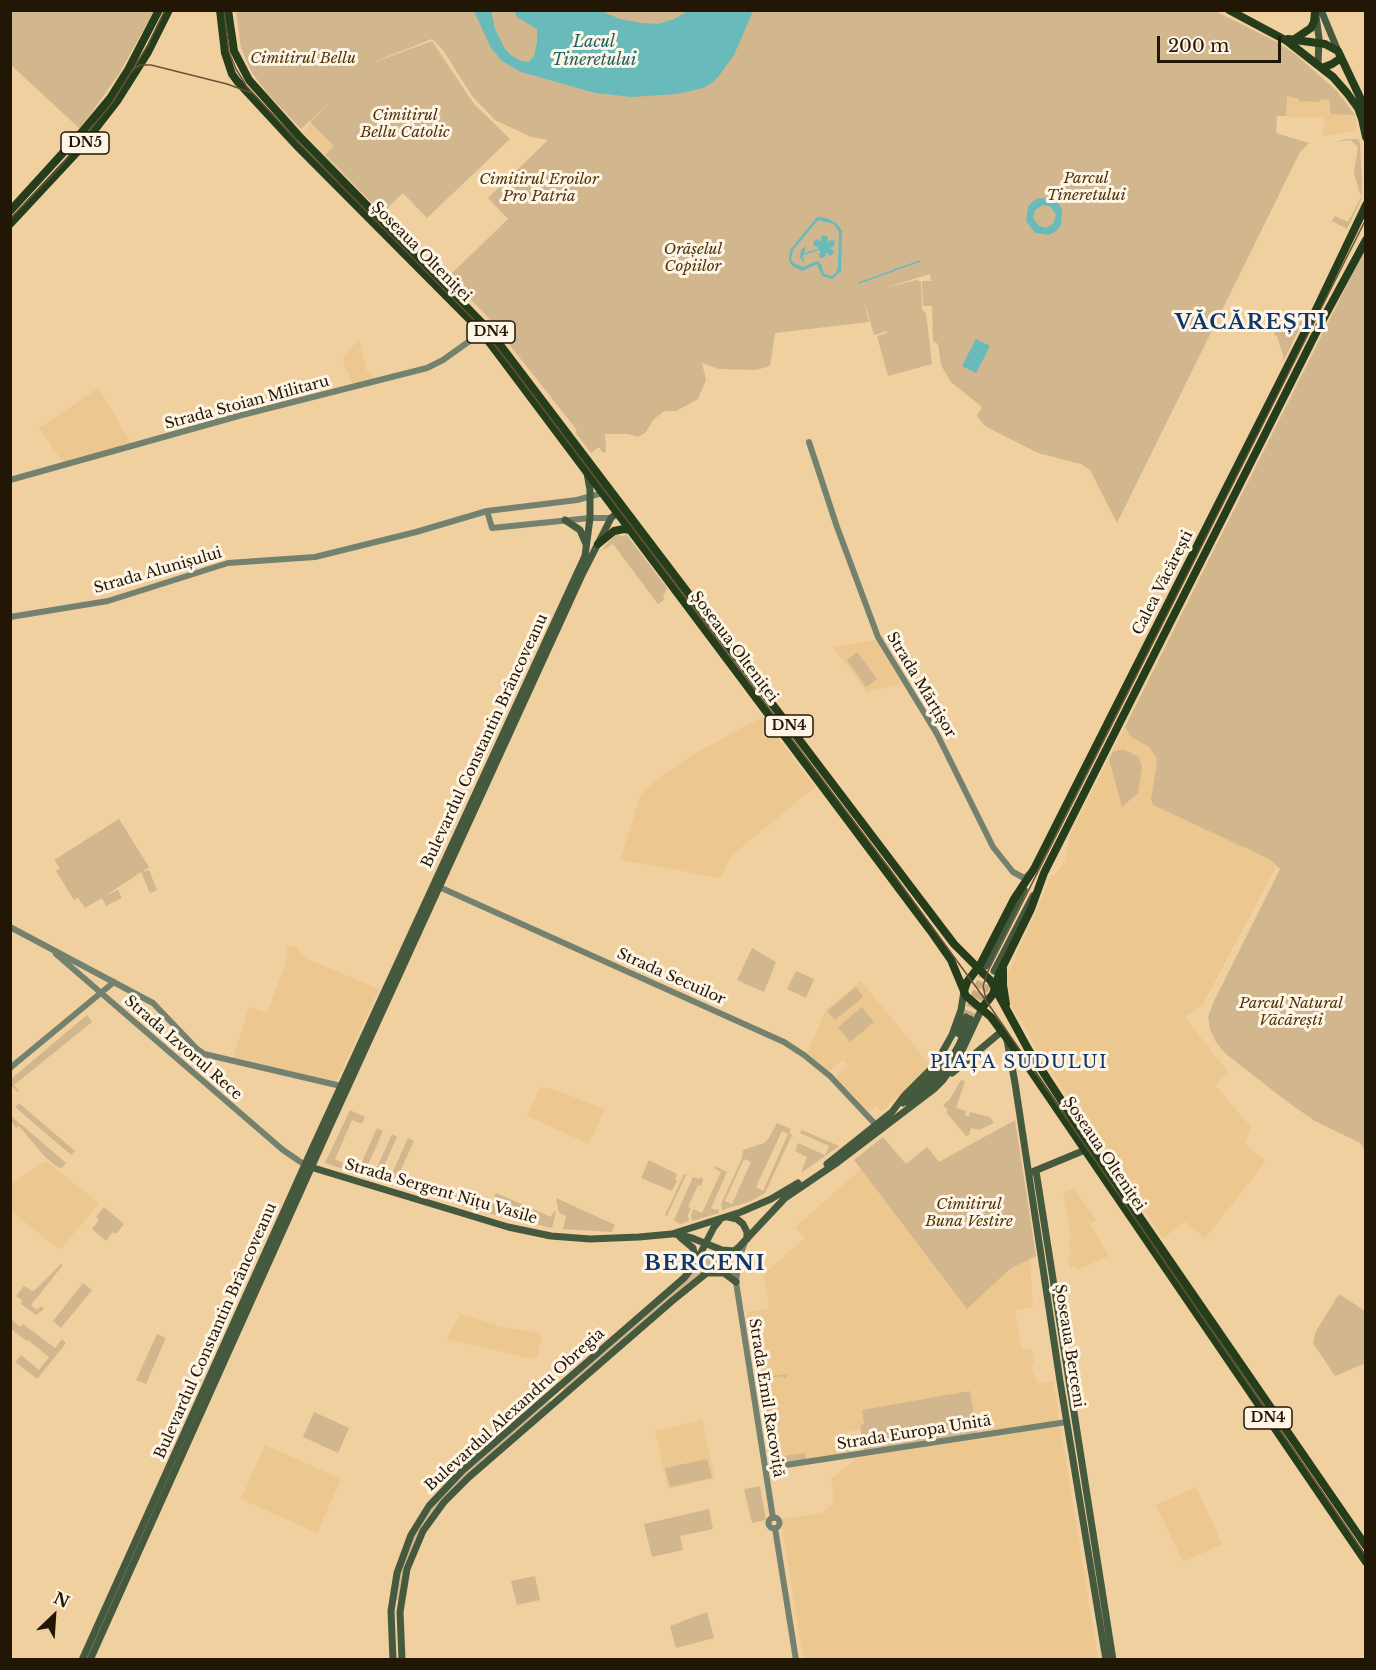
<!DOCTYPE html>
<html>
<head>
<meta charset="utf-8">
<style>
  body { margin:0 }
  #map { position:relative; width:1376px; height:1670px; overflow:hidden; background:#f1d09f; font-family:"Libre Baskerville",serif }
  canvas { display:block }
  .frame { position:absolute; inset:0; border:12px solid #221704; pointer-events:none }
  .north { position:absolute; left:24px; top:1586px; width:60px; height:60px; -webkit-text-stroke:4px #fff5e6; paint-order:stroke; rotate:25deg; font-size:16px; font-weight:700; line-height:24px; text-align:center; color:#221704 }
  .north::after { content:''; display:block; margin:auto; width:21px; height:27px; background:#221704; clip-path:polygon(50% 0,100% 100%,50% 72%,0 100%) }
  .scale { position:absolute; left:1157px; top:36px; width:124px; height:27px; box-sizing:border-box; border:3px solid #221704; border-top:0; padding-left:8px; font-size:18px; line-height:21px; white-space:nowrap; color:#221704; -webkit-text-stroke:4px #fff5e6; paint-order:stroke }
</style>
</head>
<body>
<div id="map">
<canvas width="1376" height="1670"></canvas>
<div class="frame"></div>
<div class="north">N</div>
<div class="scale">200 m</div>
</div>
<script>
const g = document.querySelector('canvas').getContext('2d');
g.lineJoin = 'round';
function paint(path, color) { g.fillStyle = color; g.fill(path, 'evenodd'); }
const poly = rows => new Path2D(rows.map(r => 'M' + r).join(''));
function trace(path, color, width, dash) { g.strokeStyle = color; g.lineWidth = width; g.lineCap = dash ? 'butt' : 'round'; g.setLineDash(dash || []); g.stroke(path); }
function drawText(font, color, halo, rows, align = 'center') {
  g.font = font + ' "Libre Baskerville",serif'; g.lineWidth = 6; g.setLineDash([]); g.textBaseline = 'middle'; g.strokeStyle = halo; g.fillStyle = color; for (const [text, x, y, turn = 0] of rows) {
    g.save(); g.translate(x, y); g.rotate((+turn || 0) * Math.PI / 180); g.textAlign = isNaN(turn) ? turn : align; if (halo) g.strokeText(text, 0, 0); g.fillText(text, 0, 0); g.restore();
  }
}
const built = poly([
  [1273,88,1343,98,1356,118,1356,131,1323,136,1324,118,1272,116],
  [312,124,334,146,325,155,303,132],
  [359,339,366,369,374,380,353,385,342,359],
  [98,388,131,443,63,462,39,428],
  [876,640,902,684,867,692,833,647],
  [762,717,815,787,731,856,721,878,620,860,641,794,664,774,694,754],
  [1125,727,1131,736,1149,747,1156,757,1157,762,1151,799,1153,805,1269,859,1276,867,1203,1004,1190,1014,1184,1016,1228,1072,1215,1085,1251,1127,1245,1144,1266,1161,1205,1239,1186,1222,1163,1238,1035,1047,1024,1024,1013,1009,1006,988,1005,979,1040,904,1049,879,1065,863,1071,833],
  [287,946,297,946,302,954,310,960,379,989,336,1082,233,1057,249,1007,267,1013,286,962],
  [861,981,930,1065,917,1080,881,1111,876,1106,869,1112,836,1076,848,1066,843,1060,830,1071,807,1053,826,1010],
  [540,1087,552,1089,605,1109,589,1144,527,1116],
  [46,1161,99,1203,60,1250,11,1211,11,1184],
  [861,1169,967,1309,1010,1269,1030,1259,1033,1307,1015,1310,1022,1350,1032,1349,1034,1363,1031,1364,1037,1383,1053,1381,1060,1423,977,1436,969,1393,862,1411,864,1424,860,1425,861,1430,847,1432,852,1458,773,1470,747,1312,769,1308,764,1274,805,1238,795,1227],
  [1074,1189,1096,1220,1090,1224,1109,1256,1076,1270,1074,1266,1071,1268,1066,1258,1071,1256,1068,1240,1071,1238,1063,1193],
  [461,1314,503,1327,535,1332,542,1337,538,1354,533,1359,446,1339],
  [702,1420,715,1478,668,1489,655,1431],
  [1060,1425,1098,1659,803,1659,781,1519,822,1513,834,1501,831,1479,855,1460,854,1458],
  [265,1445,341,1479,317,1533,241,1499],
  [1196,1487,1222,1544,1183,1562,1156,1505]
]);
const green = poly([
  [10,11,154,11,119,74,80,129,11,65],
  [236,11,1215,11,1277,42,1295,54,1336,90,1355,115,1331,114,1329,99,1320,100,1320,102,1299,101,1299,99,1287,96,1286,116,1277,116,1276,133,1309,143,1300,152,1117,523,1090,470,1081,464,1038,453,985,426,977,416,982,407,951,382,941,365,938,344,933,341,932,306,923,306,922,281,931,281,930,274,884,288,917,280,921,282,922,310,926,313,932,364,888,376,877,336,887,333,887,331,874,335,862,294,869,322,775,333,770,366,756,370,719,369,702,363,706,380,698,399,676,411,664,411,653,420,646,432,638,437,628,434,605,434,606,451,603,453,599,447,591,453,575,432,577,430,485,314,448,277,508,219,488,198,548,140,531,137,495,120,472,96,443,50,432,39,376,61,375,62,432,41,474,104,510,139,427,218,403,193,382,213,325,155,334,146,310,122,331,101,301,129,268,94,252,73,241,48],
  [1348,139,1358,139,1360,143,1362,184,1361,200,1347,229,1332,221,1335,216,1348,222,1361,197,1354,173,1358,147,1351,140,1334,142],
  [1365,249,1365,1151,1360,1143,1315,1121,1289,1103,1226,1054,1216,1042,1210,1029,1208,1017,1213,1003,1280,869,1269,859,1153,805,1151,799,1157,762,1156,757,1149,747,1130,736,1125,727],
  [1304,319,1283,362,1283,355,1277,336,1274,335,1275,328,1280,326,1281,330,1293,326],
  [618,534,622,537,626,534,667,588,663,597,665,599,658,604,613,544,601,551,614,536],
  [857,652,877,679,866,687,847,660],
  [1123,749,1139,757,1142,768,1138,793,1122,807,1109,759,1113,752],
  [119,819,149,867,142,872,149,870,157,890,150,893,141,872,105,896,118,890,122,898,106,906,102,898,85,908,78,898,74,900,56,871,60,868,54,860],
  [752,948,776,962,764,992,737,980],
  [796,971,814,979,806,998,787,989],
  [856,987,863,997,835,1020,827,1011],
  [862,1007,874,1022,850,1042,838,1027],
  [87,1015,92,1022,14,1085,19,1091,18,1092,11,1085,11,1079],
  [961,1080,965,1081,956,1108,966,1111,965,1115,969,1116,970,1112,990,1117,994,1123,979,1130,971,1128,969,1135,966,1136,946,1112,948,1110,943,1105,950,1099],
  [19,1103,75,1151,71,1155,15,1107],
  [350,1110,365,1117,362,1124,352,1120,335,1159,345,1164,343,1169,325,1163],
  [10,1115,66,1163,62,1168,59,1168,46,1158,19,1126,16,1128,11,1121],
  [1015,1120,1036,1256,1010,1269,967,1309,854,1160,883,1137,906,1164,927,1147,939,1162],
  [777,1123,791,1129,789,1133,792,1135,765,1193,751,1201,725,1209,722,1211,721,1204,742,1158,743,1150,764,1143,769,1138],
  [782,1131,788,1134,763,1191,756,1187],
  [744,1159,751,1162,732,1204,725,1201],
  [377,1128,383,1131,366,1169,375,1172,392,1134,397,1137,380,1175,390,1178,408,1138,414,1141,397,1178,417,1187,415,1191,357,1173],
  [802,1130,839,1146,801,1173,807,1157,795,1151,798,1143,825,1155,829,1146,800,1133],
  [649,1160,677,1174,675,1179,677,1181,672,1191,641,1178],
  [715,1166,727,1172,711,1208,715,1210,718,1209,719,1213,692,1221,691,1216,693,1209,702,1213,721,1172,714,1168],
  [684,1174,699,1179,701,1177,703,1180,701,1186,698,1185,688,1207,691,1208,688,1215,689,1221,680,1224,674,1220,693,1177,686,1175,667,1216,665,1215],
  [427,1182,488,1209,496,1193,551,1217,554,1211,556,1212,552,1228,487,1213,423,1193],
  [556,1198,615,1225,612,1232,563,1229,566,1216,559,1213],
  [104,1207,124,1224,116,1234,113,1232,106,1241,92,1229,99,1220,96,1217],
  [705,1254,714,1263,563,1391,563,1388,684,1282],
  [61,1264,63,1265,31,1305,37,1310,41,1306,44,1309,36,1315,21,1304,22,1300,16,1296,24,1286,32,1291,35,1290],
  [83,1283,92,1290,61,1328,53,1321],
  [1339,1294,1365,1311,1366,1363,1335,1376,1313,1343,1316,1331],
  [11,1319,20,1327,23,1324,55,1348,62,1339,66,1343,38,1378,36,1378,15,1362,21,1355,39,1370,49,1357,28,1340,27,1341,11,1329],
  [157,1334,166,1338,146,1384,136,1380],
  [787,1374,786,1378,781,1376,764,1379,777,1457,805,1453,806,1460,773,1465,759,1378],
  [970,1391,977,1434,864,1452,860,1425,864,1424,862,1410],
  [549,1400,551,1402,466,1477,415,1540,407,1560,399,1601,395,1600,400,1571,415,1533,433,1506,468,1470],
  [314,1412,349,1428,338,1453,303,1437],
  [707,1459,712,1478,670,1487,665,1468],
  [760,1486,766,1520,752,1523,744,1489],
  [709,1509,713,1529,680,1536,683,1550,652,1557,644,1524],
  [535,1576,540,1600,517,1605,511,1581],
  [707,1612,714,1638,676,1648,670,1626]
]);
const water = poly([
  [474,11,491,11,495,29,505,49,512,56,521,61,529,62,534,56,537,42,537,29,517,17,514,11,601,11,620,19,642,23,658,24,674,19,688,11,753,11,734,55,718,77,712,83,703,88,677,94,632,97,595,93,521,72,502,61,491,48],
  [1040,198,1051,199,1060,205,1062,210,1061,225,1056,231,1049,235,1035,233,1026,221,1028,207,1033,201],
  [1043,205,1051,207,1056,215,1053,224,1046,228,1039,226,1033,218,1035,210],
  [817,217,826,218,836,223,842,231,841,271,832,279,822,276,817,264,802,271,792,266,789,260,790,250],
  [818,220,834,224,839,232,838,267,836,273,831,276,824,274,821,264,817,261,803,267,795,264,791,260,793,250],
  [823,235,828,237,827,242,832,240,835,241,834,246,830,248,834,251,833,254,830,256,826,252,825,257,821,258,819,256,820,251,819,250,803,255,804,263,800,257,801,250,806,246,804,253,818,249,818,247,814,246,813,242,817,239,821,242,821,238],
  [976,339,990,346,976,373,962,366]
]);
const stream = poly([
  [859,283,920,261]
]);
const secondaryTunnel = poly([
  [966,1017,985,969],
  [970,1019,992,976]
]);
const tertiary = poly([
  [809,442,837,527,878,637,937,734,993,847,1013,872,1024,878,1029,874],
  [10,480,242,415,427,368,443,360,485,330],
  [487,511,492,528,590,518,611,518],
  [10,617,108,601,228,563,315,557,416,532,487,511,577,500,606,492],
  [437,886,784,1042,804,1055,830,1076,876,1125],
  [10,927,153,1003,197,1049,204,1054,341,1086],
  [56,954,283,1150,305,1165],
  [10,1068,114,982],
  [745,1242,739,1258,736,1282,773,1518],
  [722,1261,735,1281],
  [766,1468,1067,1422],
  '768.5 1523a5.5 5.5 0 1 1 11 0a5.5 5.5 0 1 1-11 0Z',
  [775,1528,796,1660]
]);
const secondary = poly([
  [1321,10,1338,51],
  [1316,16,1319,38,1318,64],
  [565,520,580,530,586,544],
  [986,966,1024,890],
  [994,971,1033,896],
  [959,1034,966,1017],
  [1007,1040,1015,1083,1060,1381,1106,1660],
  [952,1073,1002,1031],
  [903,1103,929,1080,947,1057],
  [909,1104,931,1085,946,1068,959,1045,970,1019],
  [827,1164,892,1112,904,1096,935,1065,952,1035,961,1010,964,991],
  [307,1166,508,1227,551,1236,590,1239,639,1237,672,1234,741,1212,771,1199,798,1183],
  [1036,1171,1113,1660],
  [1032,1172,1085,1150],
  [728,1217,737,1219,743,1224,747,1232,747,1239],
  [675,1234,692,1238,722,1250,734,1251],
  [680,1237,693,1248,696,1261],
  [710,1273,724,1273,736,1282],
  [82,1660,312,1149,585,556,590,518,590,490,587,473],
  [90,1660,329,1128,581,577,611,518,620,510],
  [393,1660,391,1611,397,1573,411,1535,429,1506,463,1470,684,1278,695,1264,714,1227,719,1221],
  [402,1660,400,1612,407,1569,423,1531,444,1502,469,1477,672,1301,739,1247,785,1198,838,1162,934,1089,943,1080,958,1059,982,1008]
]);
const primary = poly([
  [220,10,225,53,232,74,237,81,299,148,480,330,502,359,930,930,951,960,966,996,991,1017,1029,1068,1366,1562],
  [228,10,234,51,249,80,299,136,488,329,954,944,991,981,1028,1049,1091,1146,1366,1546],
  [1229,10,1287,41,1333,77,1347,93,1358,108,1362,119,1366,137],
  [1288,39,1325,44,1338,51,1366,110],
  [1293,40,1311,28,1314,22,1315,12],
  [1322,68,1332,64,1341,58],
  [10,211,82,132,111,97,128,70,159,10],
  [10,224,79,150,117,101,148,52,169,10],
  [598,544,614,531,624,529,630,530],
  [1003,969,1003,985,1006,1004],
  [964,991,967,982,980,965,1014,899,1034,869,1312,318,1366,205],
  [982,1008,993,994,999,974,1031,909,1044,873,1321,323,1366,240]
]);
const tram = poly([
  [224,10,229,52,236,69,247,87,296,140,479,325,508,362,889,868,987,1002,1366,1556],
  [132,70,140,65,151,65,227,84,252,93],
  [10,219,59,168,112,103,148,45,165,10],
  [986,999,983,986,988,971,1366,219]
]);
const shields = [
  [85,143,48],
  [491,332,48],
  [789,726,48],
  [1268,1418,48]
];
const shieldNames = [
  ["DN5",85,143],
  ["DN4",491,332],
  ["DN4",789,726],
  ["DN4",1268,1418]
];
const parkNames = [
  ["Cimitirul Bellu",303,59],
  ["Cimitirul",405,116],
  ["Bellu Catolic",405,133],
  ["Parcul",1086,179],
  ["Tineretului",1086,196],
  ["Cimitirul Eroilor",539,180],
  ["Pro Patria",539,197],
  ["Orășelul",693,250],
  ["Copiilor",693,267],
  ["Parcul Natural",1291,1004],
  ["Văcărești",1291,1021],
  ["Cimitirul",969,1205],
  ["Buna Vestire",969,1222]
];
const streetNames = [
  ["Șoseaua Olteniței",421,252,45],
  ["Strada Stoian Militaru",247,403,-15],
  ["Strada Alunișului",158,571,-16],
  ["Calea Văcărești",1163,583,-63],
  ["Șoseaua Olteniței",734,647,53],
  ["Strada Mărțișor",921,685,59],
  ["Bulevardul Constantin Brâncoveanu",485,741,-65],
  ["Strada Secuilor",671,977,24],
  ["Strada Izvorul Rece",183,1048,41],
  ["Șoseaua Olteniței",1104,1154,56],
  ["Strada Sergent Nițu Vasile",441,1192,16],
  ["Bulevardul Constantin Brâncoveanu",216,1331,-66],
  ["Șoseaua Berceni",1069,1346,81],
  ["Strada Emil Racoviță",766,1398,81],
  ["Bulevardul Alexandru Obregia",515,1410,-42],
  ["Strada Europa Unită",914,1433,-9]
];
const waterNames = [
  ["Lacul",594,42],
  ["Tineretului",594,60]
];
const quarterNames = [
  ["PIAȚA SUDULUI",1019,1063]
];
const districtNames = [
  ["VĂCĂREȘTI",1251,323],
  ["BERCENI",705,1264]
];
paint(built, '#edc790');
paint(green, '#d1b68e');
paint(water, '#68babb');
trace(stream, '#68babb', 1.5);
trace(secondaryTunnel, '#c8ab80', 7, [7, 3.5]);
trace(tertiary, '#73816e', 6);
trace(secondary, '#45593e', 7);
trace(primary, '#263d1c', 8);
trace(tram, '#645235', 1.5);
for (const [x, y, w] of shields) { const box = new Path2D(); box.roundRect(x - w / 2, y - 11, w, 22, 4.5); g.fillStyle = '#fff5e6'; g.fill(box); trace(box, '#221704', 1.5); }
drawText('bold 14px', '#221704', null, shieldNames);
drawText('italic 15px', '#4e350a', '#fff5e6', parkNames);
drawText('15px', '#221704', '#fff5e6', streetNames);
drawText('italic 16px', '#1d6163', '#fff5e6', waterNames);
g.letterSpacing = '1.5px';
drawText('18px', '#0f366a', '#fff5e6', quarterNames);
g.letterSpacing = '0px';
g.letterSpacing = '1.5px';
drawText('bold 21px', '#0f366a', '#fff5e6', districtNames);
g.letterSpacing = '0px';
</script>
</body>
</html>
